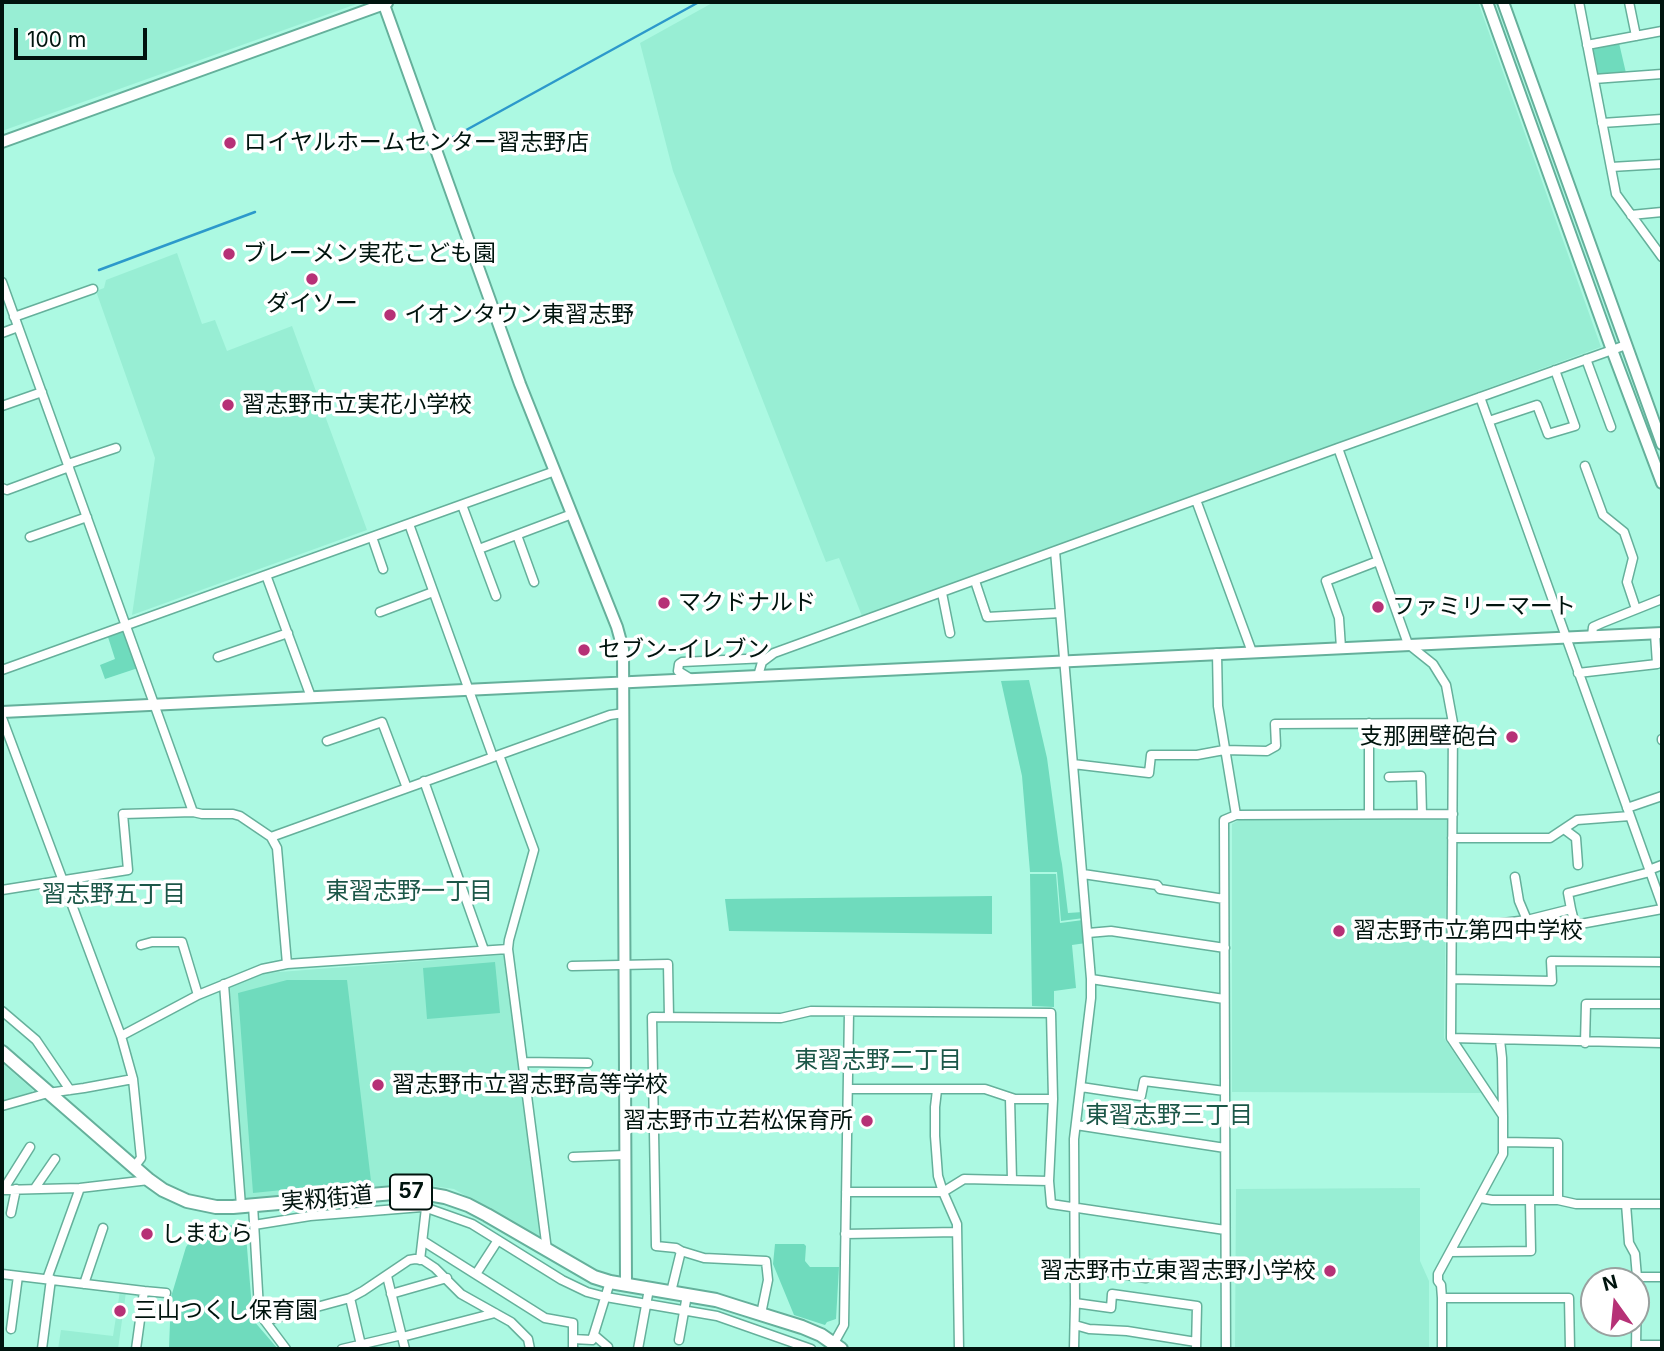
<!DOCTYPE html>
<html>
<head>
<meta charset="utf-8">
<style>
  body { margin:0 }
  #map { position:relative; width:1664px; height:1351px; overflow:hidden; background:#acf9e2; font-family:Inter,sans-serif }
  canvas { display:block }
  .frame { position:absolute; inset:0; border:4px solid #00140e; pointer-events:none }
  .north { position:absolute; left:1580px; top:1267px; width:70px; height:70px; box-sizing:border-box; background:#fff; border:2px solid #99a19f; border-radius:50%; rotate:345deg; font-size:19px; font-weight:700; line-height:28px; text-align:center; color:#00140e }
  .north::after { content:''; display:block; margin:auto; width:24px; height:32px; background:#b63176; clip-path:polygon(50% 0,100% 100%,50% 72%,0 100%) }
  .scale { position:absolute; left:14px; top:28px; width:133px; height:32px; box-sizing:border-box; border:4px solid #00140e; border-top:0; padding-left:9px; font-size:21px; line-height:24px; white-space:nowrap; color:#00140e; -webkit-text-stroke:5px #fff; paint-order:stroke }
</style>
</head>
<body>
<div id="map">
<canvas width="1664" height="1351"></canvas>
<div class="frame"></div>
<div class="north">N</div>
<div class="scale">100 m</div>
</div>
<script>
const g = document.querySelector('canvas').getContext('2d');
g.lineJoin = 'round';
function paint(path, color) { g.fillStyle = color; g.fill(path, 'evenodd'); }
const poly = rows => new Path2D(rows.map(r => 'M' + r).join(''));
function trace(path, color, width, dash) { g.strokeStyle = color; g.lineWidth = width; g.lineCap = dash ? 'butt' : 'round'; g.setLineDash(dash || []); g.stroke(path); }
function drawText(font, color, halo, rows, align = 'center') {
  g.font = font + ' Inter,"Noto Sans JP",sans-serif'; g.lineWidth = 7; g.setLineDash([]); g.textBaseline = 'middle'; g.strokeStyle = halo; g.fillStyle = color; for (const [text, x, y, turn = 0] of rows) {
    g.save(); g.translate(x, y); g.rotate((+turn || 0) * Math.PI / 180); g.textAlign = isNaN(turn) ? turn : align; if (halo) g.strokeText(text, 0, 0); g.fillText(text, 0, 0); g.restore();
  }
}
const built = poly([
  [2,2,362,2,2,131],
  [714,2,1478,2,1601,347,862,616,839,558,826,562,673,171,640,43],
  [177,253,202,324,215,320,227,351,292,326,367,530,132,615,155,458,96,291,104,288,106,280],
  [1447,819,1444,1038,1481,1093,1232,1092,1232,824,1239,820],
  [504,955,540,1239,454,1189,411,1183,246,1200,244,1197,230,988,231,985,252,976,266,973],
  [2,1063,33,1090,31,1094,2,1102],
  [1420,1188,1420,1261,1429,1281,1429,1349,1235,1349,1236,1189],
  [120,1291,126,1292,118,1349,58,1349,61,1330,113,1336]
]);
const green = poly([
  [1619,43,1626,73,1601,75,1597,73,1593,50,1594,48],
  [123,632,125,633,138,668,105,679,100,665,115,659,108,637],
  [1029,680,1047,758,1060,854,1062,864,1068,913,1083,912,1084,918,1061,921,1057,872,1030,872,1022,776,1001,681],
  [1030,874,1056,874,1060,923,1083,920,1086,943,1072,945,1076,988,1054,991,1054,1007,1032,1006],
  [992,896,992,934,729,931,725,899],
  [495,962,500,1013,427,1019,423,968],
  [287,980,347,980,371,1181,253,1193,238,993],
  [245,1223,253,1320,278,1349,170,1349,169,1348,171,1297,186,1247,198,1231],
  [775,1244,804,1244,806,1246,805,1261,810,1267,839,1267,836,1319,827,1322,825,1325,794,1315,773,1264]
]);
const stream = poly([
  [448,140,699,2],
  [99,270,255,212]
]);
const minor = poly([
  [1579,2,1616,194,1662,257],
  [1629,2,1636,36],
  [1587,45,1662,31],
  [1594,79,1662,74],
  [1602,123,1662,119],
  [1611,167,1662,164],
  [1631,215,1662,212],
  [2,282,193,812],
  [14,317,93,289],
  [2,333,18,327],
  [1586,359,1611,427],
  [1480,397,1662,905],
  [2,406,42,392],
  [1489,421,1537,405,1548,434,1575,426,1555,370],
  [1338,448,1408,644,1433,664,1446,685,1453,723,1451,1038,1503,1116,1503,1154,1438,1274,1438,1281,1441,1285,1442,1298,1442,1349],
  [68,464,116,448],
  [1585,466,1603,515,1624,532,1633,558,1627,582,1636,609],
  [2,488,7,490,69,467],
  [1196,500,1252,652],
  [462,505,496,596],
  [409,524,493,757],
  [517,535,534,582],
  [30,537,87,517],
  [372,537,383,569],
  [479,549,572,514],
  [1055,551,1091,979,1091,998,1074,1139,1075,1303,1074,1349],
  [266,575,311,697],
  [975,581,987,617,1060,613],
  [942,593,950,633],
  [380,612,433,592],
  [1592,636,1593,627,1602,623,1662,599],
  [1341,648,1339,618,1326,581,1378,561],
  [1217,653,1218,706,1236,815],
  [218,657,288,633],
  [2,670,555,471],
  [1578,673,1657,664,1655,634],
  [758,676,762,662,774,653,1338,448,1626,345],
  [691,679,678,671,679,664,682,662,767,658],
  [2,718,121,1036,133,1079,141,1158,134,1167],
  [1369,723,1369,814],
  [1662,739,1662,740],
  [327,741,382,722,407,788],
  [499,755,534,850,509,940,508,949,547,1250],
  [1073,764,1149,773,1151,755,1197,755,1224,750,1267,751,1276,746,1275,724,1453,723],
  [1389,777,1421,776,1422,814],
  [424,781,484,950],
  [1627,808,1662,796],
  [1564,829,1576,838,1578,865],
  [271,837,610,715,624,713],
  [1452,838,1550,838,1577,820,1630,816],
  [1649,870,1662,865],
  [1083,874,1157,885,1160,889,1224,899],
  [1515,877,1519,901,1527,920],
  [2,890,128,870,123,814,193,812,202,814,233,814,240,816,271,837,277,848,287,964],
  [1571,909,1575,925,1662,909],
  [1453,927,1487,925,1527,920,1571,909,1568,893,1650,872],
  [1088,933,1111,931,1225,948],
  [141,945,152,942,182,942,198,995],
  [572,966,668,964,669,1017],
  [1091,979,1224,999],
  [1452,979,1552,981,1551,961,1662,962],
  [224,984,241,1206],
  [2,1011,36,1040,70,1090],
  [121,1036,198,995,262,969,287,964,508,949],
  [1451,1038,1662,1043],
  [1500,1040,1502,1058,1503,1116],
  [1585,1043,1586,1004,1662,1004],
  [523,1062,588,1063],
  [1081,1087,1141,1096,1144,1081,1225,1091],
  [937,1090,935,1107,935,1136,938,1176,943,1192,957,1224,959,1349],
  [1010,1098,1012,1180],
  [2,1106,48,1093,84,1088,133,1079],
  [1076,1125,1225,1148],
  [1503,1142,1558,1143,1558,1200],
  [573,1157,625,1155],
  [1049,1181,1053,1099],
  [35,1188,55,1159],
  [2,1190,80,1188,149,1180],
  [3,1190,30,1147],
  [846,1192,943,1192,964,1179,1049,1181,1051,1204,1225,1230],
  [1480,1198,1492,1200,1558,1200,1576,1204,1662,1204],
  [1626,1204,1629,1243,1635,1254,1637,1277,1636,1349],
  [253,1205,259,1309,265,1321,286,1349],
  [11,1213,16,1189],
  [254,1225,310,1216,422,1207,427,1208,472,1224,562,1280,587,1292,606,1297,717,1316,811,1349],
  [845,1234,957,1232],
  [423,1241,545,1318,573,1323,573,1349],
  [681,1251,704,1258,766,1261,768,1280,761,1314],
  [1450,1252,1531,1251,1530,1200],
  [420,1260,426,1208],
  [1075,1267,1146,1278,1148,1264,1226,1277],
  [2,1274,144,1291,136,1349],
  [476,1274,498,1240],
  [387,1276,405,1349],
  [1637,1277,1662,1277],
  [47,1279,80,1188],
  [84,1284,103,1228],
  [144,1291,166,1293],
  [671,1292,681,1251,676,1248,656,1246,652,1017,781,1018,811,1011,1051,1013,1053,1099,1015,1099,985,1089,848,1089],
  [391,1294,447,1278],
  [350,1298,361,1345],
  [1442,1298,1569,1298,1570,1349],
  [1075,1303,1111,1308,1112,1294,1197,1306,1196,1349],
  [265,1321,350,1298,363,1291,409,1260,415,1259,423,1260,435,1268,461,1294,511,1322,528,1339,530,1349],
  [1075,1325,1089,1329,1127,1331,1196,1342],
  [11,1329,18,1276],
  [594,1335,608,1347,608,1349],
  [402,1337,495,1313],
  [573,1339,592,1340,610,1282],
  [679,1340,687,1295],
  [834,1343,844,1325,849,1012],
  [1637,1345,1662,1345],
  [42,1349,51,1279],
  [342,1349,402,1335],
  [638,1349,649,1289],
  [1226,1349,1224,820,1236,815,1453,814]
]);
const tertiary = poly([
  [383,2,520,384,617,627,623,649,626,1285],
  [1487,2,1612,350,1662,483],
  [1503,2,1662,444],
  [2,142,387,3],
  [2,712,1662,633]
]);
const primary = poly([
  [2,1052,149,1180,163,1190,187,1201,216,1207,233,1207,405,1192,417,1192,445,1197,468,1205,487,1215,594,1277,610,1282,716,1300,738,1307,802,1327,821,1335,841,1349]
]);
const markers = [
  [230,143,7,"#b63176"],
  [229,254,7,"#b63176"],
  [312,279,7,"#b63176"],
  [390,315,7,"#b63176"],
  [228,405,7,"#b63176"],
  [664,603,7,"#b63176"],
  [1378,607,7,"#b63176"],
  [584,650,7,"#b63176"],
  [1512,737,7,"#b63176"],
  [1339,931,7,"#b63176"],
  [378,1085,7,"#b63176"],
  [867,1121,7,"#b63176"],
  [147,1234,7,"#b63176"],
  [1330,1271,7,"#b63176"],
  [120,1311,7,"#b63176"]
];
const shields = [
  [411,1192,42]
];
const shieldNames = [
  ["57",411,1192]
];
const poiNames = [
  ["ロイヤルホームセンター習志野店",244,143],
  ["ブレーメン実花こども園",243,254],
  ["ダイソー",312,304,"center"],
  ["イオンタウン東習志野",404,315],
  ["習志野市立実花小学校",242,405],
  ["マクドナルド",678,603],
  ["ファミリーマート",1392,607],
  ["セブン-イレブン",598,650],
  ["支那囲壁砲台",1498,737,"right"],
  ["習志野市立第四中学校",1353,931],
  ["習志野市立習志野高等学校",392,1085],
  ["習志野市立若松保育所",853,1121,"right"],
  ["しまむら",161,1234],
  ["習志野市立東習志野小学校",1316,1271,"right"],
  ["三山つくし保育園",134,1311]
];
const streetNames = [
  ["実籾街道",327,1199,-5]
];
const neighbourhoodNames = [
  ["東習志野一丁目",409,892],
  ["習志野五丁目",114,895],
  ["東習志野二丁目",878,1061],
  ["東習志野三丁目",1169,1116]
];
paint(built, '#98eed4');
paint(green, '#6fdbbd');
trace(stream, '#2c99cb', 2.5);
trace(minor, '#65b09b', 11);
trace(tertiary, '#65b09b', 14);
trace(primary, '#65b09b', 16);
trace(minor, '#fff', 8);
trace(tertiary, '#fff', 10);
trace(primary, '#fff', 12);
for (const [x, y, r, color] of markers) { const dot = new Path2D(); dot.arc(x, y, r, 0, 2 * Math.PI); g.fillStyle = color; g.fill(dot); trace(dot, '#fff', 2.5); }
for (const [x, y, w] of shields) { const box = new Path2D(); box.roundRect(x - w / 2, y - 17.5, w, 35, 5); g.fillStyle = '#fff'; g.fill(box); trace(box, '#00140e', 2); }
drawText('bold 21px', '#00140e', null, shieldNames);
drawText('23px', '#00140e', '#fff', poiNames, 'left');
drawText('23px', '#00140e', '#fff', streetNames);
drawText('24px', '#1c5748', '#fff', neighbourhoodNames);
</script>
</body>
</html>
